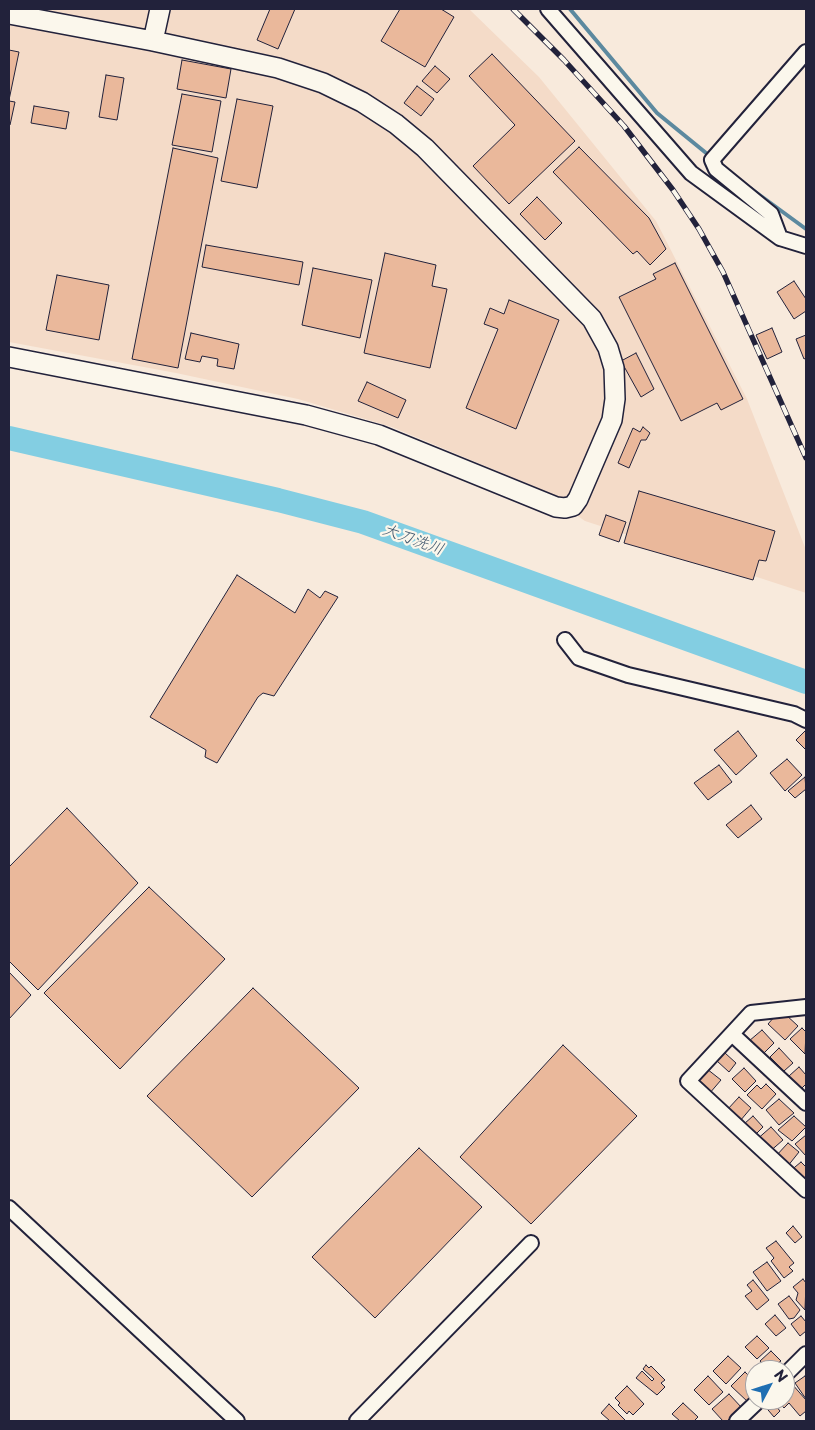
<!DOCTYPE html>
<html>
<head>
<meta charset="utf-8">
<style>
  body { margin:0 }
  #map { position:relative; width:815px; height:1430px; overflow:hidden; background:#f8eadc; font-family:"Playpen Sans",sans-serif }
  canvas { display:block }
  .frame { position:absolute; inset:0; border:10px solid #22223b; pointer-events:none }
  .north { position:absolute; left:745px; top:1360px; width:50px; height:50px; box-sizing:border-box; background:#fbf7ec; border:1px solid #a4a2a5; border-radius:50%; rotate:50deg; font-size:14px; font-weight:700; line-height:20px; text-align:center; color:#22223b }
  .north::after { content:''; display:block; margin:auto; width:18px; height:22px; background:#1f6fb2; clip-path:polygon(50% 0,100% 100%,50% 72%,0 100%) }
</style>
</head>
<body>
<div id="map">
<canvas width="815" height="1430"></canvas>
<div class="frame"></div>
<div class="north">N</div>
</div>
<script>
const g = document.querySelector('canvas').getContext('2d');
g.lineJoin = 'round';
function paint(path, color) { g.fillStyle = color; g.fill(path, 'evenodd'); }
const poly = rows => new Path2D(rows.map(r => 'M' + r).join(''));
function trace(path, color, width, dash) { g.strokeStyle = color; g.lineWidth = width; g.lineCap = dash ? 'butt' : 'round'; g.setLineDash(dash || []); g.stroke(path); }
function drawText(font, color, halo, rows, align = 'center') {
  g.font = font + ' "Playpen Sans","Klee One",sans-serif'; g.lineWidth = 4.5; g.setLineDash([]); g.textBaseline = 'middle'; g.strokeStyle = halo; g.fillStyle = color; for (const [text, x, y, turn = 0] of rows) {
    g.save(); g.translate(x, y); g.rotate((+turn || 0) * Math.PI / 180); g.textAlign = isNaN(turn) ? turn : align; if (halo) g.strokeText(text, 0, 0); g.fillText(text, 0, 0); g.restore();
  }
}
const built = poly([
  [9,9,469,9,539,77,656,221,747,399,806,550,806,593,585,521,538,488,392,427,298,399,176,373,9,342]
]);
const stream = poly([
  [570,9,657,113,711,157],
  [750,188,806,229]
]);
const river = poly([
  [9,438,278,500,363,522,806,682]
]);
const building = poly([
  [270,9,295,9,278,49,257,40,270,9],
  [400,9,441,9,454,17,425,67,381,41,400,9],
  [9,50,19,52,9,100,9,50],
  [492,54,575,141,509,204,473,166,515,125,469,76,492,54],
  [182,60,231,69,226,98,177,89,182,60],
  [435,66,450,79,437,93,422,81,435,66],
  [106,75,124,78,117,120,99,117,106,75],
  [417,86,434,99,421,116,404,103,417,86],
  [182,94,221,101,212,152,172,145,182,94],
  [237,99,273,106,257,188,221,181,237,99],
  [9,101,15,102,10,125,9,125,9,101],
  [34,106,69,112,66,129,31,123,34,106],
  [579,147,649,218,666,249,650,265,637,251,633,254,553,172,579,147],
  [173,148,218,158,178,368,132,359,173,148],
  [537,197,562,223,545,240,520,214,537,197],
  [206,245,303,262,299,285,202,267,206,245],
  [385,253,436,265,432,286,447,289,430,368,364,353,385,253],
  [675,263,743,399,721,410,717,403,681,421,619,297,656,279,653,274,675,263],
  [313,268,372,280,360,338,302,325,313,268],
  [57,275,109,285,99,340,46,330,57,275],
  [794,281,806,299,806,311,794,319,777,292,794,281],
  [509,300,559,320,516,429,466,408,498,329,484,324,490,308,504,314,509,300],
  [772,328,782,352,767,359,756,335,772,328],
  [191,333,239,344,234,369,217,366,218,359,202,356,200,362,185,359,191,333],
  [806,335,806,358,804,359,796,339,806,335],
  [636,353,654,389,641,397,621,361,636,353],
  [367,382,406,400,398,418,358,401,367,382],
  [643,427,650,433,646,440,641,440,629,468,618,463,633,428,640,432,643,427],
  [639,491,775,531,766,561,759,560,753,580,624,543,639,491],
  [606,515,626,522,619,542,599,535,606,515],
  [237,575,295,613,308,589,320,598,325,591,338,597,274,696,263,693,258,697,217,763,205,757,206,750,150,717,237,575],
  [806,730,806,750,796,740,806,730],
  [738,731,757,756,736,775,714,750,738,731],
  [787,759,802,775,785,791,770,773,787,759],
  [719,765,732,782,708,800,694,783,719,765],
  [805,777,806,789,795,798,788,791,805,777],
  [751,805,762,819,738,838,726,825,751,805],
  [67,808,138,883,38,990,9,961,9,867,67,808],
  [149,887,225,959,120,1069,44,993,149,887],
  [9,972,31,995,9,1019,9,972],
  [253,988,359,1088,252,1197,147,1096,253,988],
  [785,1014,798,1026,785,1040,768,1024,775,1016,785,1014],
  [802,1028,806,1032,805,1054,790,1039,802,1028],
  [762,1030,774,1043,762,1055,749,1041,762,1030],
  [563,1045,637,1116,531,1224,460,1157,563,1045],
  [779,1048,793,1063,784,1071,770,1057,779,1048],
  [725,1053,736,1063,729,1072,717,1061,725,1053],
  [799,1067,806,1075,806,1084,801,1089,789,1076,799,1067],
  [744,1068,756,1081,745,1092,732,1079,744,1068],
  [707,1069,721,1080,709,1094,696,1083,707,1069],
  [766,1084,776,1094,762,1109,747,1095,757,1085,761,1089,766,1084],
  [739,1097,751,1108,740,1121,727,1110,739,1097],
  [779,1099,794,1113,779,1125,766,1110,779,1099],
  [753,1116,763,1127,755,1135,744,1124,753,1116],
  [794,1116,806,1127,792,1141,778,1130,794,1116],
  [771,1127,783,1140,768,1153,755,1141,771,1127],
  [806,1135,806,1156,795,1144,806,1135],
  [788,1143,799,1152,787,1167,775,1157,788,1143],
  [419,1148,482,1207,375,1318,312,1257,419,1148],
  [801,1162,806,1167,806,1180,802,1184,789,1172,801,1162],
  [793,1226,802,1237,795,1243,786,1233,793,1226],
  [776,1241,794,1263,789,1267,793,1271,784,1278,771,1261,774,1258,766,1248,776,1241],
  [767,1262,781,1281,767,1291,753,1272,767,1262],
  [803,1279,806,1283,805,1310,796,1300,798,1293,793,1287,803,1279],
  [753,1280,769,1300,757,1310,745,1296,752,1291,747,1285,753,1280],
  [789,1296,800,1310,794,1318,789,1319,778,1304,789,1296],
  [775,1315,786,1328,776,1336,765,1324,775,1315],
  [801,1316,806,1322,806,1331,800,1336,791,1324,801,1316],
  [757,1336,769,1348,757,1359,745,1347,757,1336],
  [771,1351,781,1361,768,1370,760,1361,771,1351],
  [728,1356,741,1368,726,1384,713,1371,728,1356],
  [646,1365,649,1368,651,1366,665,1380,661,1383,665,1387,657,1395,636,1378,642,1371,652,1381,654,1379,643,1369,646,1365],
  [745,1372,755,1382,755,1395,748,1402,731,1386,745,1372],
  [708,1376,723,1392,709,1405,694,1390,708,1376],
  [805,1376,806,1378,806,1399,795,1383,805,1376],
  [792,1384,806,1400,806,1411,800,1416,789,1403,784,1408,777,1400,785,1400,785,1390,792,1384],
  [627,1386,644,1404,633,1415,629,1411,627,1414,618,1405,620,1403,615,1398,627,1386],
  [729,1394,742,1408,727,1421,723,1421,712,1409,729,1394],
  [768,1400,771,1400,780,1411,774,1417,763,1404,768,1400],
  [683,1403,698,1417,694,1421,680,1421,672,1414,683,1403],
  [609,1404,626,1421,610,1421,601,1413,609,1404]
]);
const street = poly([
  [548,9,691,173,780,238,806,246],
  [780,238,771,214,716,169,712,160,806,52],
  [565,640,579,658,628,675,794,714,806,720],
  [806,1007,751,1013,688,1081,806,1190],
  [732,1034,806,1103],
  [9,1208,237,1421],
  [785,1375,806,1354],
  [357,1421,531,1243],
  [737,1421,759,1400]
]);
const secondary = poly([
  [9,14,153,41,278,68,323,83,362,102,396,124,425,148,592,319,608,348,614,368,615,399,612,420,578,499,573,506,565,508,556,507,379,435,306,415,9,357],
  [153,41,160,9]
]);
const rail = poly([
  [513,9,564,60,624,126,673,190,699,229,723,272,806,458]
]);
const waterNames = [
  ["大刀洗川",413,540,20]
];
paint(built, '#f4dbc8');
trace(stream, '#5c899f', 4);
trace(river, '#83cee2', 24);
paint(building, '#eab89b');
trace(building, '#22223b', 1);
trace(street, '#22223b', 18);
trace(secondary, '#22223b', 22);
trace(street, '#fbf7ec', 14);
trace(secondary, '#fbf7ec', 19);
trace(rail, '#22223b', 5.5);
trace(rail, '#fbf7ec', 4, [11]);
drawText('italic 16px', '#3f566d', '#fbf7ec', waterNames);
</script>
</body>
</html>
